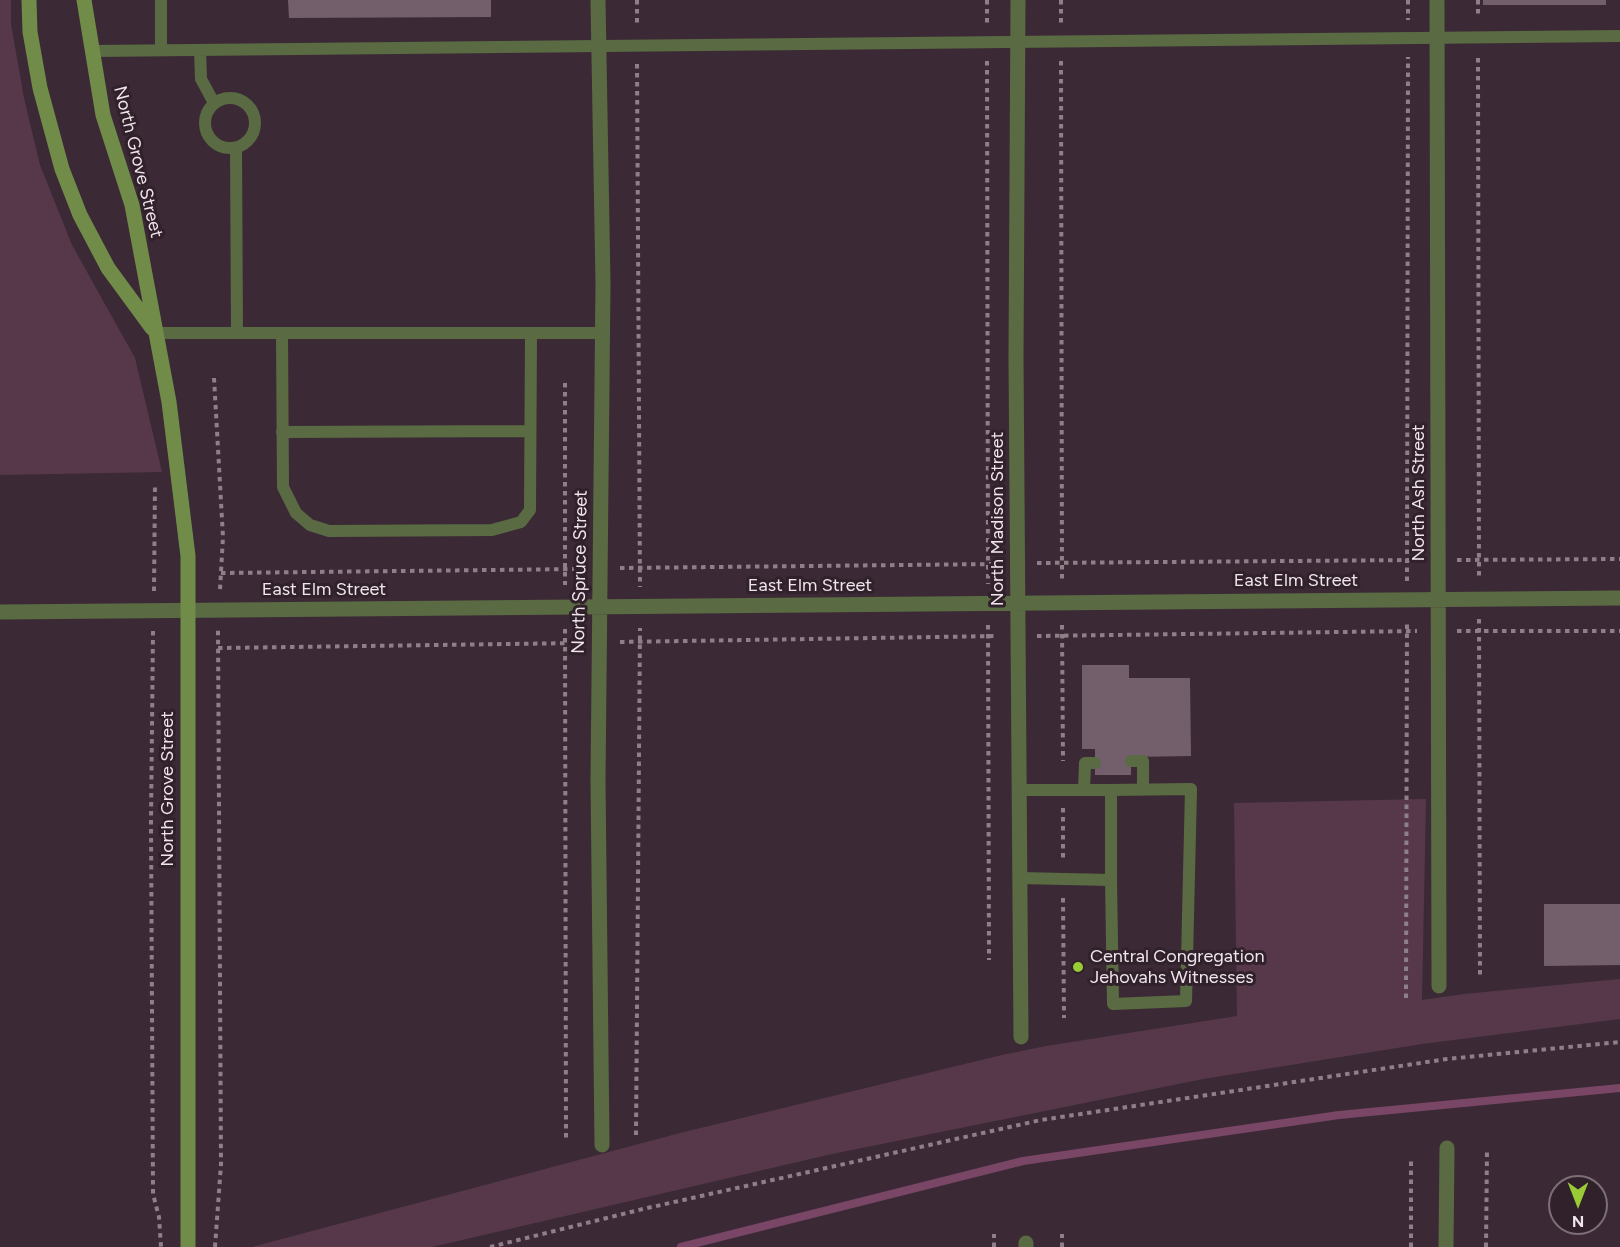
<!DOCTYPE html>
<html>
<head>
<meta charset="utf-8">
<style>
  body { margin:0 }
  #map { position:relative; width:1620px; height:1247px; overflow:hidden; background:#3b2a35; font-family:Figtree,sans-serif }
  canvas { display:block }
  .north { position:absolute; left:1548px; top:1175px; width:60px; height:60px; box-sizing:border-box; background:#31212b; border:2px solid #7d6f78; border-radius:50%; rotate:180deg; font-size:16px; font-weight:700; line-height:24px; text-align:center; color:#f0e5eb }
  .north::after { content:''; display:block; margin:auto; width:21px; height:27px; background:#99cb36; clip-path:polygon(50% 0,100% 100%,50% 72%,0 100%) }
</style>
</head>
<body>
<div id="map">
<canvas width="1620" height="1247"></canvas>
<div class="north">N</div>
</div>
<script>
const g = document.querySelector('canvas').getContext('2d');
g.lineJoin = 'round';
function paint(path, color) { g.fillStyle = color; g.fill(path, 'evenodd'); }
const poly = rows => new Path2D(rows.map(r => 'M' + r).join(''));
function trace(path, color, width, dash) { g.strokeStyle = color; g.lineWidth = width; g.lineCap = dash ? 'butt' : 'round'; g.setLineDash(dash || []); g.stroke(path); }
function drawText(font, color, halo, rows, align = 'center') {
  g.font = font + ' Figtree,sans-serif'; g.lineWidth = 6; g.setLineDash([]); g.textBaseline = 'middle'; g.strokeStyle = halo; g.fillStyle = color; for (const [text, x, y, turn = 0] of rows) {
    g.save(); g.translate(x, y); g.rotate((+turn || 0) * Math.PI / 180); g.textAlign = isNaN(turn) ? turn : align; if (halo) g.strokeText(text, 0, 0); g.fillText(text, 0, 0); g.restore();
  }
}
const green = poly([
  [0,0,11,0,11,24,24,98,40,165,72,245,135,358,162,472,0,475],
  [1426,799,1422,1000,1464,994,1620,979,1620,1019,1422,1044,1203,1079,832,1154,432,1247,252,1247,680,1133,1002,1055,1046,1046,1237,1016,1234,803]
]);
const stream = poly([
  [681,1247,1023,1161,1339,1115,1620,1088]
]);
const building = poly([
  [288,0,491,0,491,17,289,18],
  [1483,0,1606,0,1606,5,1483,5],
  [1082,665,1129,665,1129,678,1190,678,1191,756,1131,757,1131,775,1095,775,1095,749,1082,749],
  [1544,904,1620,904,1620,965,1544,966]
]);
const path = poly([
  [637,0,637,26],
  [987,0,987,23],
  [1061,0,1061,23],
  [1408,0,1408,20],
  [1478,0,1478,17],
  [1478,58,1479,578],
  [987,61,988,584],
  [1061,61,1062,581],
  [637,64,640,587],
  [214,378,223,537,220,590],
  [565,383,565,585],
  [1457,560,1620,559],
  [1037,563,1417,560],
  [620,568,997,564],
  [221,573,580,569],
  [1407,581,1408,57],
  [154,591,155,484],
  [1479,619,1480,979],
  [988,625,989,960],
  [1062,625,1063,761],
  [565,629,566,1138],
  [153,631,151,823,153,1194,159,1217,161,1247],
  [1457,631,1620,631],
  [1037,636,1417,631],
  [620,642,997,636],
  [218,648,580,643],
  [1063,808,1063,860],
  [1063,898,1064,1018],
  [1406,998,1407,621],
  [636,1135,640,628],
  [215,1247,221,1164,218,630],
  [490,1247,643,1209,1041,1120,1447,1059,1620,1042],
  [994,1247,994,1234],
  [1062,1247,1062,1234],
  [1411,1247,1411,1159],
  [1486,1247,1487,1150]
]);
const lane = poly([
  [161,0,161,50],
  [200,50,201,79,214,103],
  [92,51,1620,36],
  '205 123a25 25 0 1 1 50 0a25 25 0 1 1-50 0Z',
  [236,148,237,333],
  [155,333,603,333],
  [282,333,283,487,296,513,310,525,329,531,492,530,521,522,530,510,531,333],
  [282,432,530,431],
  [1131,761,1143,761,1143,790],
  [1019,790,1111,790,1111,880,1019,878],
  [1084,790,1085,763,1095,763],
  [1111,880,1113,1004,1186,1001,1191,789,1111,790]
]);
const street = poly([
  [598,0,603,283,598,780,602,1145],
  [1018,0,1016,358,1021,1037],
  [1437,0,1439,986],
  [0,612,1620,598],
  [1026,1243,1026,1247],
  [1446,1247,1447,1148]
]);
const secondary = poly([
  [29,0,30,32,40,88,62,169,80,215,108,268,152,328],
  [84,0,103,115,132,205,169,402,188,556,188,1247]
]);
const markers = [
  [1078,967,6,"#99cb36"]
];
const streetNames = [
  ["North Grove Street",138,162,76],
  ["North Ash Street",1419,493,-90],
  ["North Madison Street",998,519,-90],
  ["North Spruce Street",580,572,-89],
  ["East Elm Street",1296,581],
  ["East Elm Street",810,586],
  ["East Elm Street",324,590],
  ["North Grove Street",168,789,-90]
];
const poiNames = [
  ["Central Congregation",1090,957],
  ["Jehovahs Witnesses",1090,978]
];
paint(green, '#57384b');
trace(stream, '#794666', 8);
paint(building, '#735f6b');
trace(path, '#8e7f88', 4, [4.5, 4.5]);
trace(lane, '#5a6b43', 12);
trace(street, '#5a6b43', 15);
trace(secondary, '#718b49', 15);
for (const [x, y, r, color] of markers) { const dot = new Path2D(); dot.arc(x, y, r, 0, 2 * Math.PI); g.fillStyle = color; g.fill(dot); trace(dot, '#31212b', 2); }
drawText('18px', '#f0e5eb', '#31212b', streetNames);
drawText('18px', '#f0e5eb', '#31212b', poiNames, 'left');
</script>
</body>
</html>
